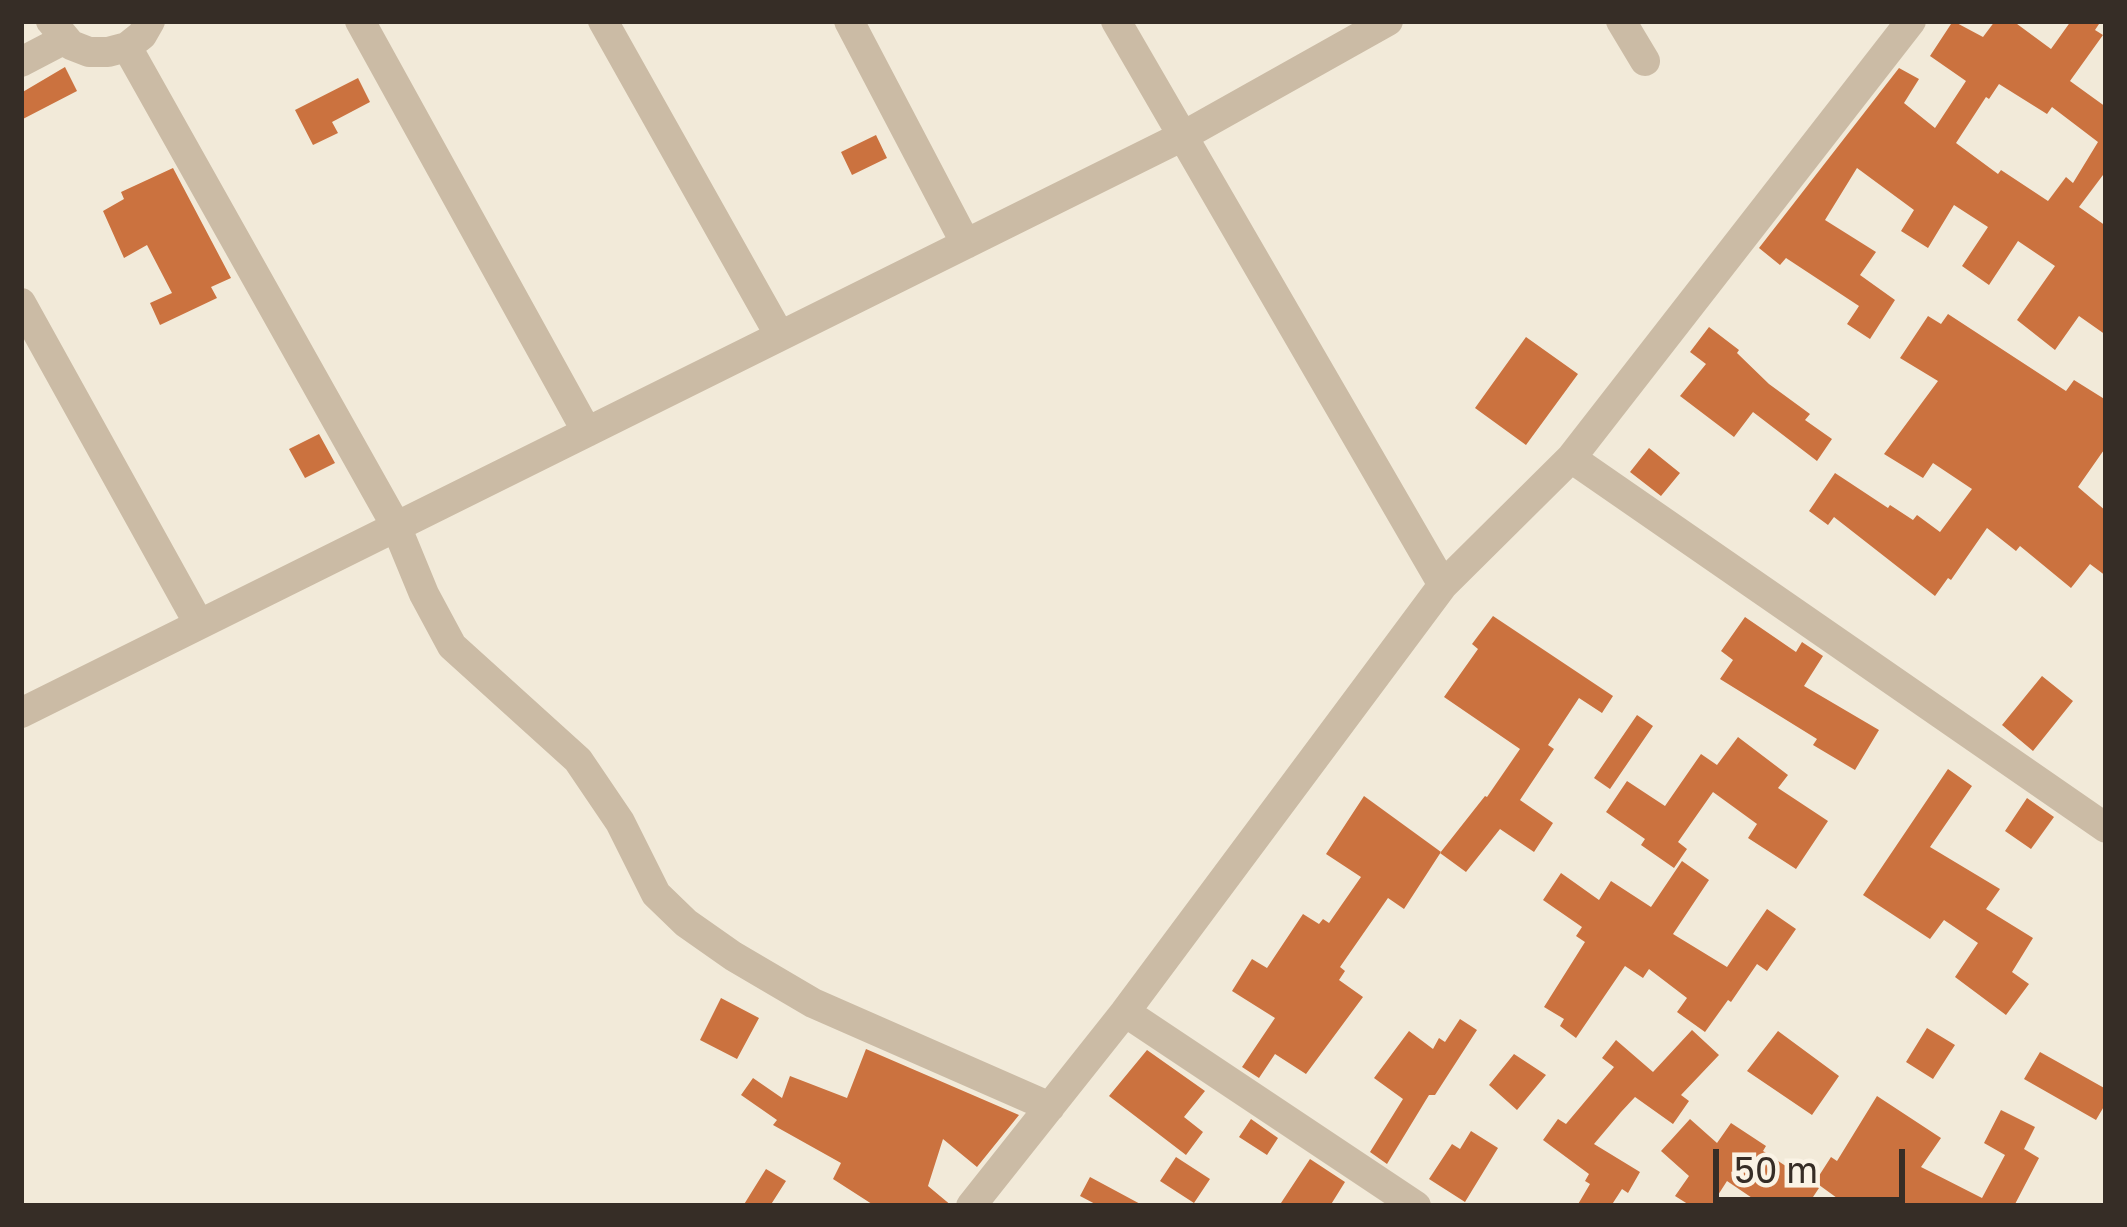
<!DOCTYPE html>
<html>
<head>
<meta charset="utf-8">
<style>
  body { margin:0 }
  #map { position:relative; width:2127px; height:1227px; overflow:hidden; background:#f2ead9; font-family:"Golos Text",sans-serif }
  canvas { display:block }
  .frame { position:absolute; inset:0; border:24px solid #362d26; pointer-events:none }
  .scale { position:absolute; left:1713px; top:1149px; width:192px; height:54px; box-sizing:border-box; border:6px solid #362d26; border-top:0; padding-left:15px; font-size:36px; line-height:42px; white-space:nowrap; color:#362d26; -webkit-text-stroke:9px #faf3e5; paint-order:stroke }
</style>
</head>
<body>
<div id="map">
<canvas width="2127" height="1227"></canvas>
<div class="frame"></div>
<div class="scale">50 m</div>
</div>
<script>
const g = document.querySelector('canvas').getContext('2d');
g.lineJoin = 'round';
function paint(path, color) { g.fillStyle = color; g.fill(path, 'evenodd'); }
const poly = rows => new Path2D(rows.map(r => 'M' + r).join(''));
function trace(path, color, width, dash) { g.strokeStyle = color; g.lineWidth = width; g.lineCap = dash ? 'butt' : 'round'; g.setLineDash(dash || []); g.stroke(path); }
const building = poly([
  [1953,21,1983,37,1995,21,2013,21,2051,49,2071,21,2101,21,2095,30,2103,35,2070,81,2106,107,2106,171,2079,207,2106,226,2106,335,2079,316,2055,350,2017,320,2055,266,2018,241,1989,285,1962,266,1988,227,1954,205,1928,248,1901,231,1914,210,1857,168,1825,220,1876,252,1860,275,1895,300,1870,339,1847,324,1859,306,1786,258,1780,265,1759,248,1899,68,1919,79,1904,103,1935,128,1966,81,1930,56],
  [1999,84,2047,114,2052,107,2098,142,2073,183,2066,177,2048,201,2001,170,1998,174,1956,143,1986,97,1989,99],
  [65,67,77,91,21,120,21,93],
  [358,78,370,102,332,122,338,133,313,145,295,110],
  [876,135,887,158,852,175,841,152],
  [173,168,231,278,211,287,217,298,160,325,150,303,172,293,147,245,124,258,103,211,124,199,121,192],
  [1948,314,2066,391,2074,380,2106,400,2106,447,2078,487,2106,511,2106,576,2090,564,2071,588,2020,546,2016,551,1987,528,1951,580,1948,578,1935,596,1834,517,1828,525,1809,511,1835,473,1888,508,1890,505,1913,520,1917,515,1940,532,1972,489,1933,463,1923,478,1884,454,1938,381,1900,358,1928,316,1941,324],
  [1709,327,1739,350,1737,353,1769,384,1810,414,1805,420,1832,439,1817,461,1753,412,1734,437,1680,396,1706,364,1690,352],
  [1526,337,1578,374,1526,445,1475,408],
  [319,434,335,463,305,478,289,449],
  [1649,448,1680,473,1661,496,1630,472],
  [1493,616,1613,696,1602,713,1579,698,1548,745,1554,749,1520,800,1553,823,1534,852,1500,829,1466,872,1440,853,1485,796,1487,797,1520,749,1444,697,1478,649,1472,644],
  [1745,617,1796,652,1802,642,1823,656,1804,686,1879,730,1855,770,1813,745,1817,739,1720,679,1733,660,1721,651],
  [2042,676,2073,701,2033,751,2002,725],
  [1637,715,1653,726,1610,789,1594,778],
  [1738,737,1788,775,1778,788,1828,821,1796,869,1748,838,1757,824,1713,792,1678,842,1687,849,1674,868,1641,845,1645,839,1606,812,1627,781,1665,806,1701,754,1717,765],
  [1948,769,1972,786,1930,847,2000,889,1986,909,2033,938,2012,972,2029,984,2006,1015,1955,977,1978,943,1944,920,1930,939,1863,895],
  [1364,796,1441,852,1404,909,1388,898,1340,967,1345,971,1339,980,1363,997,1306,1074,1275,1054,1259,1078,1242,1067,1275,1018,1232,991,1252,959,1267,968,1303,914,1319,924,1323,919,1329,923,1361,877,1326,854],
  [2027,798,2054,817,2031,849,2005,831],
  [1682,861,1709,880,1673,934,1727,967,1767,909,1796,929,1767,971,1757,964,1731,1002,1728,1000,1705,1032,1677,1012,1687,998,1649,969,1643,978,1625,966,1576,1038,1560,1026,1564,1019,1544,1007,1585,942,1576,936,1582,927,1543,900,1561,873,1599,900,1611,881,1651,907],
  [721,998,759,1018,737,1059,700,1040],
  [1460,1019,1477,1030,1435,1095,1429,1095,1387,1164,1370,1152,1403,1099,1374,1078,1409,1031,1433,1049,1439,1038,1445,1042],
  [1927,1028,1955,1045,1933,1079,1906,1062],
  [1692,1030,1719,1055,1681,1095,1689,1101,1673,1124,1635,1097,1621,1112,1594,1144,1640,1172,1628,1193,1622,1189,1611,1206,1577,1206,1590,1184,1585,1181,1589,1174,1543,1140,1558,1119,1566,1124,1614,1067,1602,1058,1616,1040,1653,1072],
  [1778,1031,1839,1076,1812,1115,1747,1071],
  [866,1049,1019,1115,977,1167,943,1139,928,1186,952,1206,875,1206,833,1179,841,1163,773,1125,777,1120,741,1095,753,1078,782,1098,790,1076,847,1098],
  [1147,1050,1205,1091,1184,1117,1203,1132,1186,1155,1109,1096],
  [2040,1052,2106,1089,2106,1103,2096,1120,2024,1079],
  [1514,1054,1546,1075,1517,1110,1489,1085],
  [1877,1096,1941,1138,1921,1167,1982,1198,2005,1155,1984,1143,2001,1110,2035,1127,2024,1149,2039,1158,2014,1206,1848,1206,1815,1182,1831,1157,1837,1161],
  [1251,1119,1278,1138,1267,1155,1239,1137],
  [1690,1119,1717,1143,1731,1123,1766,1146,1763,1151,1819,1188,1807,1206,1764,1206,1727,1181,1711,1206,1691,1206,1675,1196,1689,1176,1661,1151],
  [1471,1131,1498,1148,1465,1202,1429,1179,1452,1144,1460,1149],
  [1176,1157,1210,1179,1194,1203,1160,1181],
  [1310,1159,1345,1182,1330,1206,1279,1206],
  [766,1169,786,1181,770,1206,743,1206],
  [1090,1177,1144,1206,1099,1206,1080,1196]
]);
const minor = poly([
  [51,21,71,45,89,52,108,52,127,47,142,35,150,21],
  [360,21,587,432],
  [603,21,780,336],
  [849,21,966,244],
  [1116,21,1443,585],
  [1621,21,1645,61],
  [127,47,396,526,424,594,452,646,578,760,620,822,656,894,686,923,733,956,813,1003,1050,1107],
  [21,62,65,39],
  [21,303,199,624],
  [1571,458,2106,828],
  [21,713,1183,136,1388,21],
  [1125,1012,1416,1206],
  [971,1206,1125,1012,1443,585,1571,458,1911,21]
]);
paint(building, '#cb723f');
trace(minor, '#cbbba5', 30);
</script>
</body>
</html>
